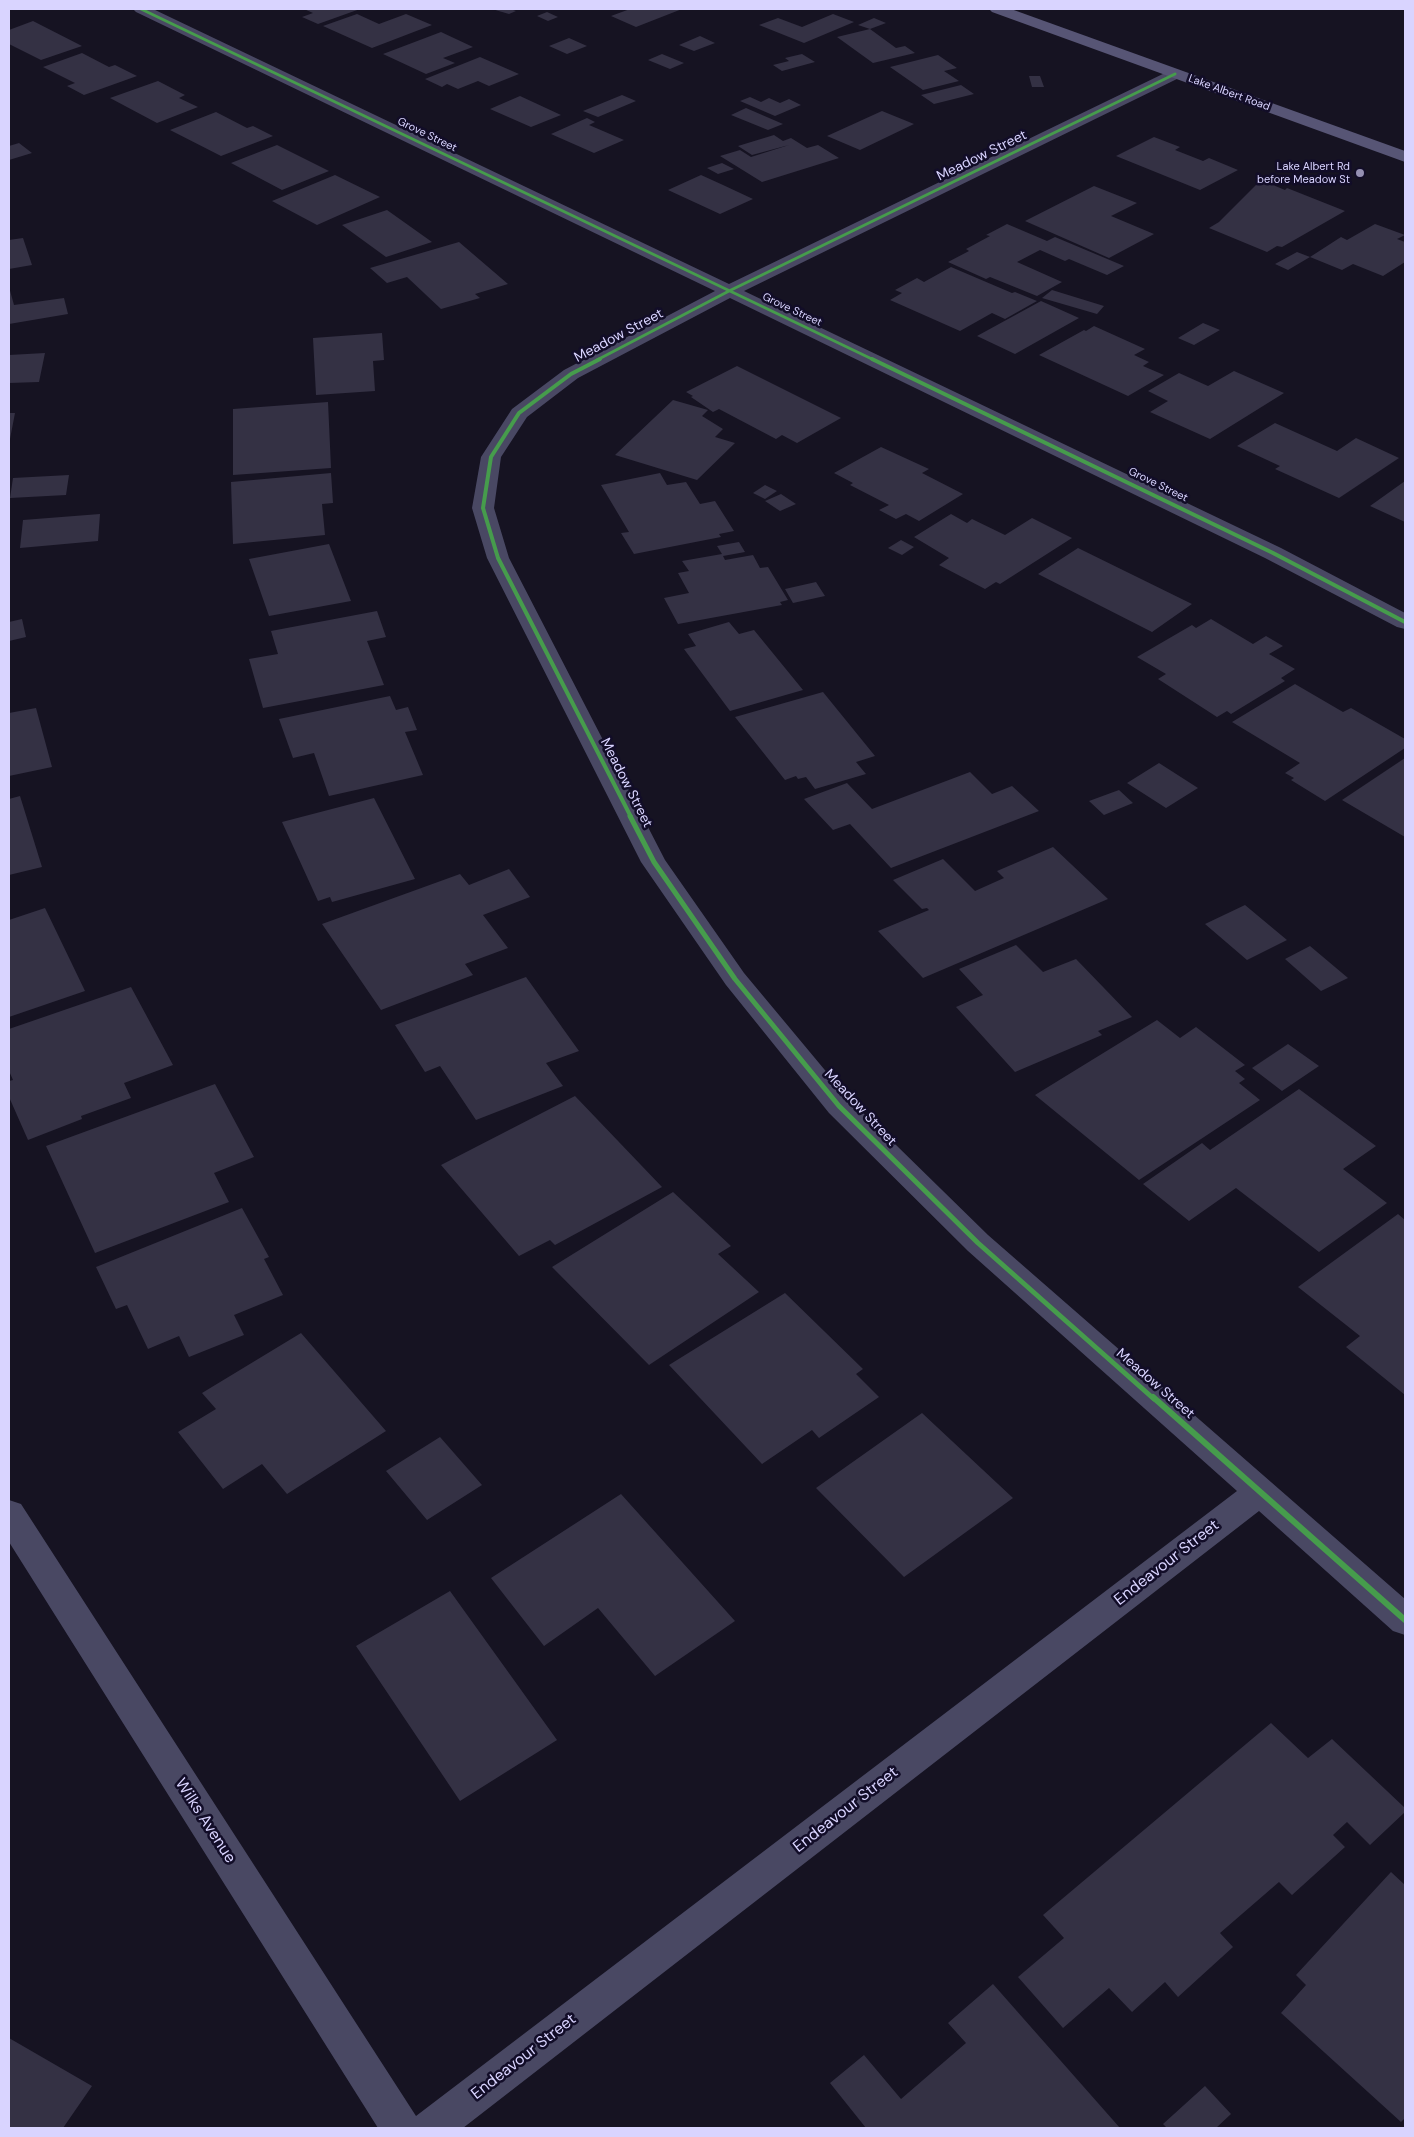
<!DOCTYPE html>
<html>
<head>
<meta charset="utf-8">
<style>
  body { margin:0 }
  #map { position:relative; width:1414px; height:2137px; overflow:hidden; background:#161322; font-family:"DM Sans",sans-serif }
  canvas { display:block }
  .frame { position:absolute; inset:0; border:10px solid #d9d4ff; pointer-events:none }
</style>
</head>
<body>
<div id="map">
<canvas width="1414" height="2137"></canvas>
<div class="frame"></div>
</div>
<script>
const g = document.querySelector('canvas').getContext('2d');
g.lineJoin = 'round';
function paint(path, color) { g.fillStyle = color; g.fill(path, 'evenodd'); }
const poly = rows => new Path2D(rows.map(r => 'M' + r).join(''));
function trace(path, color, width, dash) { g.strokeStyle = color; g.lineWidth = width; g.lineCap = dash ? 'butt' : 'round'; g.setLineDash(dash || []); g.stroke(path); }
function drawText(font, color, halo, rows, align = 'center') {
  g.font = font + ' "DM Sans",sans-serif'; g.lineWidth = 5; g.setLineDash([]); g.textBaseline = 'middle'; g.strokeStyle = halo; g.fillStyle = color; for (const [text, x, y, turn = 0] of rows) {
    g.save(); g.translate(x, y); g.rotate((+turn || 0) * Math.PI / 180); g.textAlign = isNaN(turn) ? turn : align; if (halo) g.strokeText(text, 0, 0); g.fillText(text, 0, 0); g.restore();
  }
}
const building = poly([
  [304,9,360,9,318,24,302,17,313,13],
  [492,9,510,9,516,11,509,14],
  [630,9,682,9,636,27,611,16],
  [547,12,558,17,548,21,537,16],
  [357,14,379,24,406,14,432,25,372,48,323,26],
  [833,14,854,22,804,43,759,25,778,18,802,27],
  [874,18,886,23,870,29,858,25],
  [33,21,82,46,41,60,9,44,9,30],
  [870,29,896,48,905,46,915,53,873,63,837,37],
  [441,32,473,47,443,58,455,63,426,74,383,54],
  [700,36,715,43,694,51,679,45],
  [569,38,587,46,567,54,549,46],
  [82,53,109,67,115,65,137,76,84,95,67,86,75,83,43,67],
  [662,54,684,63,670,69,648,60],
  [802,54,815,62,782,71,773,65,789,61,785,58],
  [938,55,957,68,944,71,959,81,923,90,890,67],
  [480,57,519,74,489,86,478,81,458,89,447,84,442,87,425,79],
  [1029,76,1040,76,1044,87,1032,87],
  [158,81,185,95,179,98,198,107,157,123,110,98],
  [961,85,974,94,934,104,921,95],
  [622,95,636,101,598,117,583,111],
  [520,96,561,115,531,127,490,109],
  [750,97,761,102,769,98,780,103,789,99,801,105,775,116,740,101],
  [746,108,783,124,768,130,731,115],
  [882,111,914,124,860,150,827,136],
  [216,112,247,128,253,126,273,136,221,156,170,130],
  [587,118,595,122,589,125,624,140,594,153,551,134],
  [774,135,783,141,791,138,807,148,818,145,839,158,762,182,720,156,740,150,751,157,789,145,752,155,738,146],
  [1154,137,1180,147,1175,150,1203,161,1209,158,1238,170,1200,190,1116,156],
  [19,143,32,153,9,160,9,146],
  [277,145,329,171,282,190,231,163],
  [722,163,734,169,718,174,707,168],
  [335,175,380,197,317,225,272,201],
  [701,175,723,185,753,199,720,214,668,190],
  [1261,180,1285,190,1287,188,1345,211,1282,247,1277,246,1267,252,1209,228,1219,222],
  [1094,186,1137,203,1111,216,1154,234,1109,258,1025,221],
  [387,210,432,242,386,257,342,225],
  [1007,224,1047,241,1055,237,1124,266,1107,275,1069,259,1065,261,1040,250,1017,262,1062,282,1037,296,990,277,986,279,948,262,969,251,966,249,990,236,986,235],
  [1375,224,1405,235,1397,239,1405,242,1405,262,1383,276,1353,264,1342,270,1310,257,1288,270,1275,264,1297,252,1310,257,1341,237,1347,240],
  [23,238,32,265,9,269,9,240],
  [459,242,508,284,475,294,480,298,441,309,407,277,387,283,370,268],
  [951,267,1012,293,1015,292,1037,301,1005,319,992,313,960,331,890,300,902,293,895,290,917,278,924,282],
  [9,287,14,305,64,298,68,314,9,324],
  [1052,290,1104,306,1097,314,1042,298],
  [1041,301,1079,318,1015,354,977,336],
  [1203,323,1220,330,1194,345,1178,338],
  [1094,326,1145,349,1134,355,1149,362,1143,366,1164,375,1128,396,1039,355,1084,330,1086,331],
  [382,333,384,360,373,361,375,391,316,395,313,338],
  [45,353,39,382,9,383,9,355],
  [737,366,841,418,797,443,782,435,776,439,719,409,713,412,691,397,693,396,686,392],
  [1234,371,1284,393,1210,439,1150,412,1168,401,1148,391,1179,373,1208,386],
  [673,400,708,410,702,416,723,429,715,437,735,443,697,480,615,455],
  [328,402,331,468,233,475,233,409],
  [9,413,15,413,10,439,9,439],
  [1275,423,1337,451,1356,438,1399,458,1339,498,1275,469,1280,466,1237,446],
  [881,447,929,469,922,473,963,494,919,521,906,514,896,519,879,510,889,505,850,485,853,483,834,473],
  [331,473,333,503,322,504,325,535,233,544,231,482],
  [660,473,667,485,686,482,700,504,715,501,734,531,719,534,721,537,634,554,621,533,629,532,601,485],
  [69,475,66,495,10,498,13,478],
  [1405,481,1405,522,1370,506],
  [765,485,777,491,765,499,753,493],
  [781,494,796,504,780,511,765,501],
  [100,514,98,541,20,548,23,520],
  [951,514,967,523,972,519,1005,535,1032,518,1072,538,1000,584,996,582,985,589,939,565,949,558,914,537],
  [901,540,914,547,902,555,888,548],
  [739,542,745,552,723,556,725,560,753,555,760,568,768,567,788,600,780,602,782,605,678,624,664,598,689,593,678,573,689,571,682,561,722,554,717,546],
  [329,544,351,601,269,616,249,559],
  [1078,548,1192,604,1152,632,1038,574],
  [816,582,825,596,793,603,785,589],
  [377,611,386,637,367,641,384,685,263,708,249,659,278,654,271,631],
  [22,619,26,637,9,641,9,622],
  [1211,619,1253,644,1266,636,1283,646,1269,654,1295,669,1281,678,1285,681,1231,714,1227,711,1217,717,1158,679,1166,674,1137,657,1192,625,1196,628],
  [729,622,739,634,754,630,803,690,730,711,684,649,696,646,688,634],
  [1295,684,1343,712,1351,708,1405,739,1405,748,1325,801,1291,780,1294,778,1285,773,1300,763,1232,722],
  [823,692,875,756,856,762,866,774,815,789,806,777,798,779,796,776,785,780,735,717],
  [390,696,396,710,408,707,417,730,405,732,423,775,329,796,314,753,293,758,279,719],
  [36,708,52,767,9,776,9,713],
  [1405,758,1405,837,1342,800],
  [1159,763,1198,788,1166,808,1127,783],
  [970,772,992,794,1012,786,1039,811,891,868,850,824,833,830,804,799,847,783,872,809],
  [1119,790,1133,803,1104,815,1089,801],
  [20,796,42,867,9,875,9,799],
  [374,798,415,879,332,902,330,897,318,901,282,822],
  [1053,847,1108,899,923,978,878,931,929,910,927,908,922,909,893,880,943,859,975,891,1004,878,997,871],
  [509,869,530,897,483,915,508,948,465,964,473,975,381,1010,322,924,460,874,469,885],
  [1245,905,1287,940,1247,960,1205,924],
  [45,908,85,991,9,1017,9,920],
  [1016,945,1043,972,1076,959,1132,1017,1098,1031,1102,1035,1015,1072,956,1007,983,995,959,969],
  [1310,946,1348,978,1321,991,1285,959],
  [526,977,579,1051,546,1063,563,1086,476,1120,440,1066,425,1072,395,1025],
  [131,987,173,1065,124,1083,131,1098,81,1116,82,1119,28,1140,9,1097,9,1081,13,1080,9,1071,9,1029],
  [1157,1020,1180,1038,1196,1027,1245,1065,1235,1071,1245,1079,1239,1083,1260,1100,1139,1180,1035,1095],
  [1288,1044,1319,1066,1282,1091,1252,1068],
  [215,1084,254,1157,214,1173,229,1202,95,1253,46,1146],
  [1299,1089,1376,1146,1343,1169,1387,1203,1319,1252,1236,1188,1189,1221,1143,1184,1202,1143,1210,1150],
  [575,1096,662,1187,555,1245,550,1240,519,1256,441,1165],
  [673,1192,731,1246,718,1254,759,1292,649,1365,552,1267],
  [242,1208,269,1257,264,1259,283,1295,234,1315,244,1335,189,1357,179,1336,148,1349,127,1305,116,1309,96,1267],
  [1398,1214,1405,1220,1405,1395,1346,1347,1360,1336,1298,1287],
  [785,1293,863,1369,856,1374,879,1397,819,1438,812,1430,762,1464,669,1365],
  [301,1333,386,1431,287,1494,262,1464,223,1489,178,1432,216,1409,202,1393],
  [922,1413,1013,1498,904,1577,816,1488],
  [440,1437,482,1485,427,1520,386,1471],
  [621,1494,735,1621,655,1676,598,1608,544,1646,491,1578],
  [450,1591,557,1740,460,1801,356,1646],
  [1271,1723,1308,1758,1332,1739,1405,1808,1405,1812,1370,1845,1347,1822,1333,1835,1345,1847,1292,1895,1279,1882,1220,1933,1233,1947,1178,1997,1165,1982,1132,2012,1109,1988,1063,2028,1018,1977,1064,1938,1043,1915],
  [1391,1872,1405,1885,1405,2118,1401,2122,1281,2013,1306,1985,1296,1975],
  [993,1984,1120,2128,866,2128,830,2083,864,2055,901,2099,966,2043,948,2023],
  [9,2038,92,2086,63,2128,9,2128],
  [1205,2086,1231,2114,1216,2128,1167,2128,1163,2124]
]);
const minor = poly([
  [133,9,153,9,729,284,1169,71,1181,71,1183,74,1181,77,744,291,1281,548,1405,613,1405,629,1397,627,1265,558,730,298,578,378,527,417,501,457,494,508,509,558,665,860,744,973,849,1099,988,1235,1405,1599,1405,1635,1393,1631,1259,1511,463,2128,378,2128,9,1542,9,1500,21,1504,416,2116,1237,1491,968,1251,829,1113,726,985,641,862,487,558,472,508,481,457,512,409,564,370,715,291,136,12,133,9]
]);
const secondary = poly([
  [989,9,1011,9,1405,151,1405,162,992,12,989,9]
]);
const cyclewayFar3 = poly([
  [141,9,874,360],
  [597,360,729,291,1175,74]
]);
const cyclewayFar2 = poly([
  [600,359,571,374,519,413,491,457,483,508,498,558,631,817],
  [872,359,1273,553,1405,622]
]);
const cyclewayFar1 = poly([
  [630,816,654,862,735,979,839,1106,978,1243,1154,1399]
]);
const cycleway = poly([
  [1153,1397,1405,1620]
]);
const markers = [
  [1360,173,5,"#9590b2"]
];
const farStreetnames = [
  ["Lake Albert Road",1229,93,20],
  ["Grove Street",427,135,26],
  ["Grove Street",792,310,25],
  ["Grove Street",1158,485,26]
];
const farPoinames = [
  ["Lake Albert Rd",1350,167],
  ["before Meadow St",1350,180]
];
const streetNames = [
  ["Meadow Street",982,156,-26],
  ["Meadow Street",619,336,-28],
  ["Meadow Street",626,783,63],
  ["Meadow Street",860,1108,47],
  ["Meadow Street",1155,1384,41]
];
const nearStreetnames = [
  ["Endeavour Street",1167,1563,-38],
  ["Endeavour Street",846,1810,-38],
  ["Wilks Avenue",205,1821,57],
  ["Endeavour Street",524,2057,-38]
];
paint(building, '#343144');
paint(minor, '#494863');
paint(secondary, '#575575');
trace(cyclewayFar3, '#469c4c', 3);
trace(cyclewayFar2, '#469c4c', 4);
trace(cyclewayFar1, '#469c4c', 5);
trace(cycleway, '#469c4c', 6);
for (const [x, y, r, color] of markers) { const dot = new Path2D(); dot.arc(x, y, r, 0, 2 * Math.PI); g.fillStyle = color; g.fill(dot); trace(dot, '#120d28', 2); }
drawText('11px', '#d9d4ff', '#120d28', farStreetnames);
drawText('11px', '#d9d4ff', '#120d28', farPoinames, 'right');
drawText('14px', '#d9d4ff', '#120d28', streetNames);
drawText('16px', '#d9d4ff', '#120d28', nearStreetnames);
</script>
</body>
</html>
